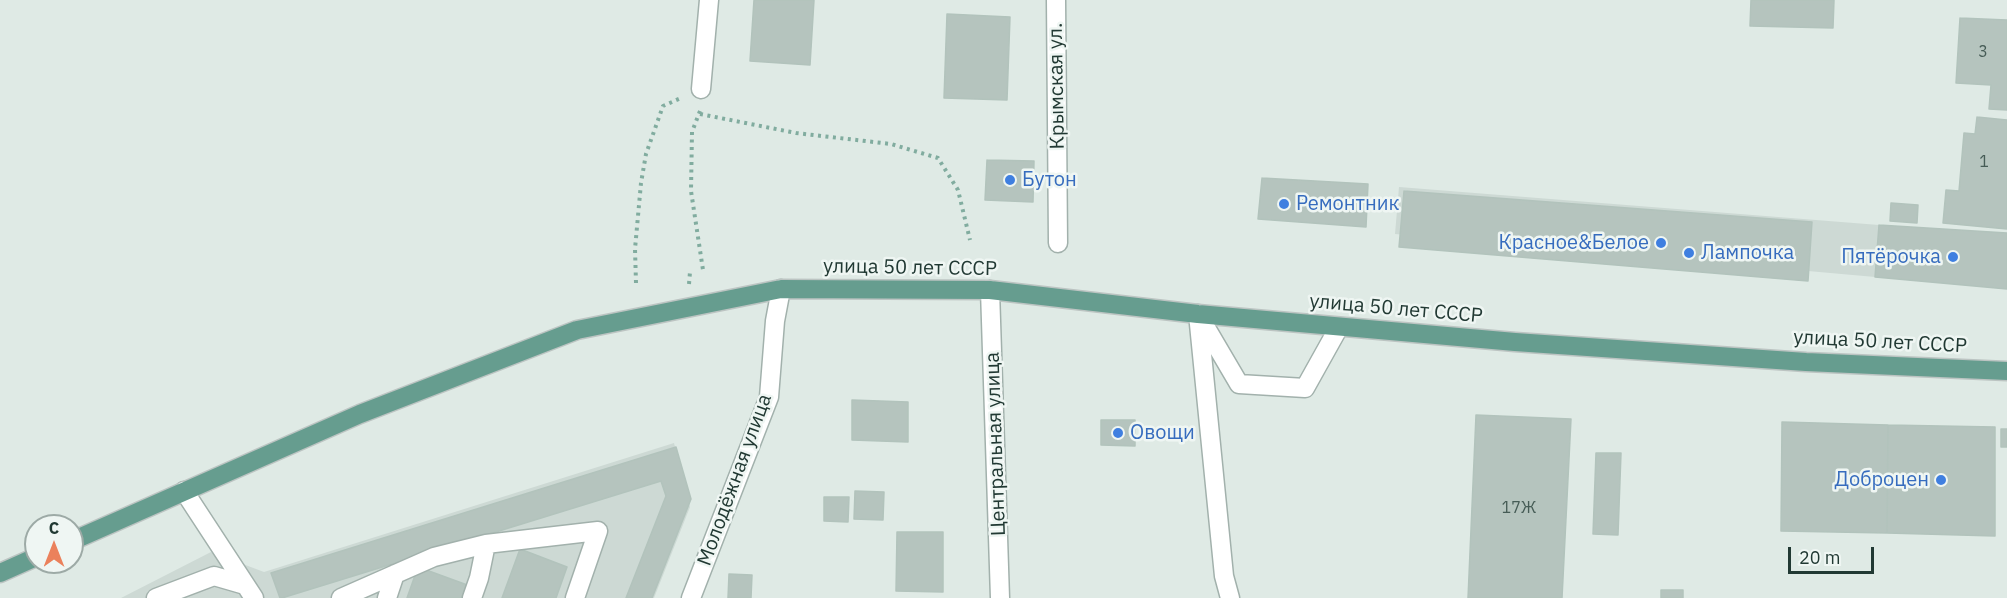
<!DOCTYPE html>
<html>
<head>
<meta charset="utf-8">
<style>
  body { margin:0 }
  #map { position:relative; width:2007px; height:598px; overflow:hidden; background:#dfeae5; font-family:"IBM Plex Sans",sans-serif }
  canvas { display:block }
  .north { position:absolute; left:24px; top:514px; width:60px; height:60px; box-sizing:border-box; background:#eff6f3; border:2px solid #9daaa6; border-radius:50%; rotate:0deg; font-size:16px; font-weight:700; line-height:24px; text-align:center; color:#213933 }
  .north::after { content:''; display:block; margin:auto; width:21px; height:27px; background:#eb815c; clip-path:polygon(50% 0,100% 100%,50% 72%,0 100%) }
  .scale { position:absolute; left:1788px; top:547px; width:86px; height:27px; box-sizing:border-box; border:3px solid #213933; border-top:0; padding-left:8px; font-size:18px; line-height:21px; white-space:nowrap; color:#213933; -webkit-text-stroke:4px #eff6f3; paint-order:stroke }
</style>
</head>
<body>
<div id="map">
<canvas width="2007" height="598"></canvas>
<div class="north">С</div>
<div class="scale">20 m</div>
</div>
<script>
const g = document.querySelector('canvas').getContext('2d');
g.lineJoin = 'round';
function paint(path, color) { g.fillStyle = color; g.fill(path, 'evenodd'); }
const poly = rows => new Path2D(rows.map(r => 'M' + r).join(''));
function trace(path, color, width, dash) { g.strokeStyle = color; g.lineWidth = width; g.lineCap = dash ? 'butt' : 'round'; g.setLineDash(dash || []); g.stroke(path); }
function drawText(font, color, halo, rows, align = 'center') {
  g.font = font + ' "IBM Plex Sans",sans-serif'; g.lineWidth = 5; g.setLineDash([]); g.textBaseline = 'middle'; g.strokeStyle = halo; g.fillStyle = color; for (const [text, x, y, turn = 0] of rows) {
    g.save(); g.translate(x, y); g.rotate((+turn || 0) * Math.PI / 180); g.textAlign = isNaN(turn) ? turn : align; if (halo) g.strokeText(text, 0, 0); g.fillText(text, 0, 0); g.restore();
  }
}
const built = poly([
  [1399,187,1879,225,1875,277,1395,234],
  [674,443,690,507,654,598,121,598,211,552,264,572]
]);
const building = poly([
  [754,0,814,0,810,65,750,61,754,0],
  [1751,0,1834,0,1833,28,1750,26,1751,0],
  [947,14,1010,17,1007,100,944,98,947,14],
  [1960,18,2007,20,2007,110,1989,109,1991,85,1956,83,1960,18],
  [1977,117,2007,120,2007,229,1943,223,1946,190,1959,191,1964,133,1975,134,1977,117],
  [987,160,1034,161,1033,202,985,200,987,160],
  [1262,178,1368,184,1366,227,1258,219,1262,178],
  [1404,191,1812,222,1808,281,1399,247,1404,191],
  [1891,203,1918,205,1917,223,1890,221,1891,203],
  [1879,225,2007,233,2007,289,1875,277,1879,225],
  [852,400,908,402,908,442,852,440,852,400],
  [1476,415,1571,419,1562,598,1468,598,1476,415],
  [1101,420,1135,420,1135,446,1101,445,1101,420],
  [1782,422,1888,425,1887,533,1781,531,1782,422],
  [1888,425,1995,427,1995,536,1887,533,1888,425],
  [2001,429,2007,429,2007,447,2001,447,2001,429],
  [676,447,691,499,652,598,626,598,666,496,661,481,282,598,280,598,271,573,676,447],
  [1596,453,1621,453,1618,535,1593,534,1596,453],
  [855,491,884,492,883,520,854,519,855,491],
  [824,497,849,497,848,522,824,521,824,497],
  [897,532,943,532,943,592,896,591,897,532],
  [520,549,567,567,556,598,502,598,520,549],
  [418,567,470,586,465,598,407,598,418,567],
  [729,574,752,575,751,598,728,598,729,574],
  [1661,590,1683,590,1683,598,1661,598,1661,590]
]);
const path = poly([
  [700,111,692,132,691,191,703,270],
  [700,114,796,133,891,144,938,158,958,190,970,240],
  [636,283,635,249,641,183,646,154,663,106,681,98],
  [689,284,690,272]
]);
const minor = poly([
  [1056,0,1058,243],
  [701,89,709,0],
  [990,290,1000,598],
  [1198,314,1224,576,1230,598],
  [1202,321,1239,384,1305,388,1339,327],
  [184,491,254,598],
  [156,598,214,576,245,585],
  [341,598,434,557,486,544,598,531,575,598],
  [387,598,395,574],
  [472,598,479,578,486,544],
  [691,598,769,397,775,321,781,289]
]);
const major = poly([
  [72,541,360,414,577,330,781,289,990,290,1198,314,1515,342,1806,362,2007,371],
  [0,573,36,557]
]);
const markers = [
  [1010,180,6,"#3f7fe0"],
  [1284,204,6,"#3f7fe0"],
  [1661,243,6,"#3f7fe0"],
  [1689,253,6,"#3f7fe0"],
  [1953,257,6,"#3f7fe0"],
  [1118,433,6,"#3f7fe0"],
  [1941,480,6,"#3f7fe0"]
];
const numberNames = [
  ["3",1983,52],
  ["1",1984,162],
  ["17Ж",1519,508]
];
const streetNames = [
  ["Крымская ул.",1057,86,-91],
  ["улица 50 лет СССР",910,268,1],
  ["улица 50 лет СССР",1396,309,5],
  ["улица 50 лет СССР",1880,342,3],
  ["Центральная улица",996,444,-92],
  ["Молодёжная улица",735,480,-70]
];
const shopNames = [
  ["Бутон",1022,180],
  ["Ремонтник",1296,204],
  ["Красное&Белое",1649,243,"right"],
  ["Лампочка",1701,253],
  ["Пятёрочка",1941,257,"right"],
  ["Овощи",1130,433],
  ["Доброцен",1929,480,"right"]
];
paint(built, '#cdd9d4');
paint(building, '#b5c4be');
trace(building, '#b2c3bc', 1.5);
trace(minor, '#a2b1ac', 21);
trace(major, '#bcc4c2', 21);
trace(path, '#81ac9f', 4, [3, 4.5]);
trace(minor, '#fff', 18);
trace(major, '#669d8f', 18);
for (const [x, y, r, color] of markers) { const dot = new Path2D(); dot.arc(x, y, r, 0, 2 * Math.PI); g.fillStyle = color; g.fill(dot); trace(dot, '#eff6f3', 2); }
drawText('16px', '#465c56', null, numberNames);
drawText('20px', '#213933', '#eff6f3', streetNames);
drawText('20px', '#366cbe', '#eff6f3', shopNames, 'left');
</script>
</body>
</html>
